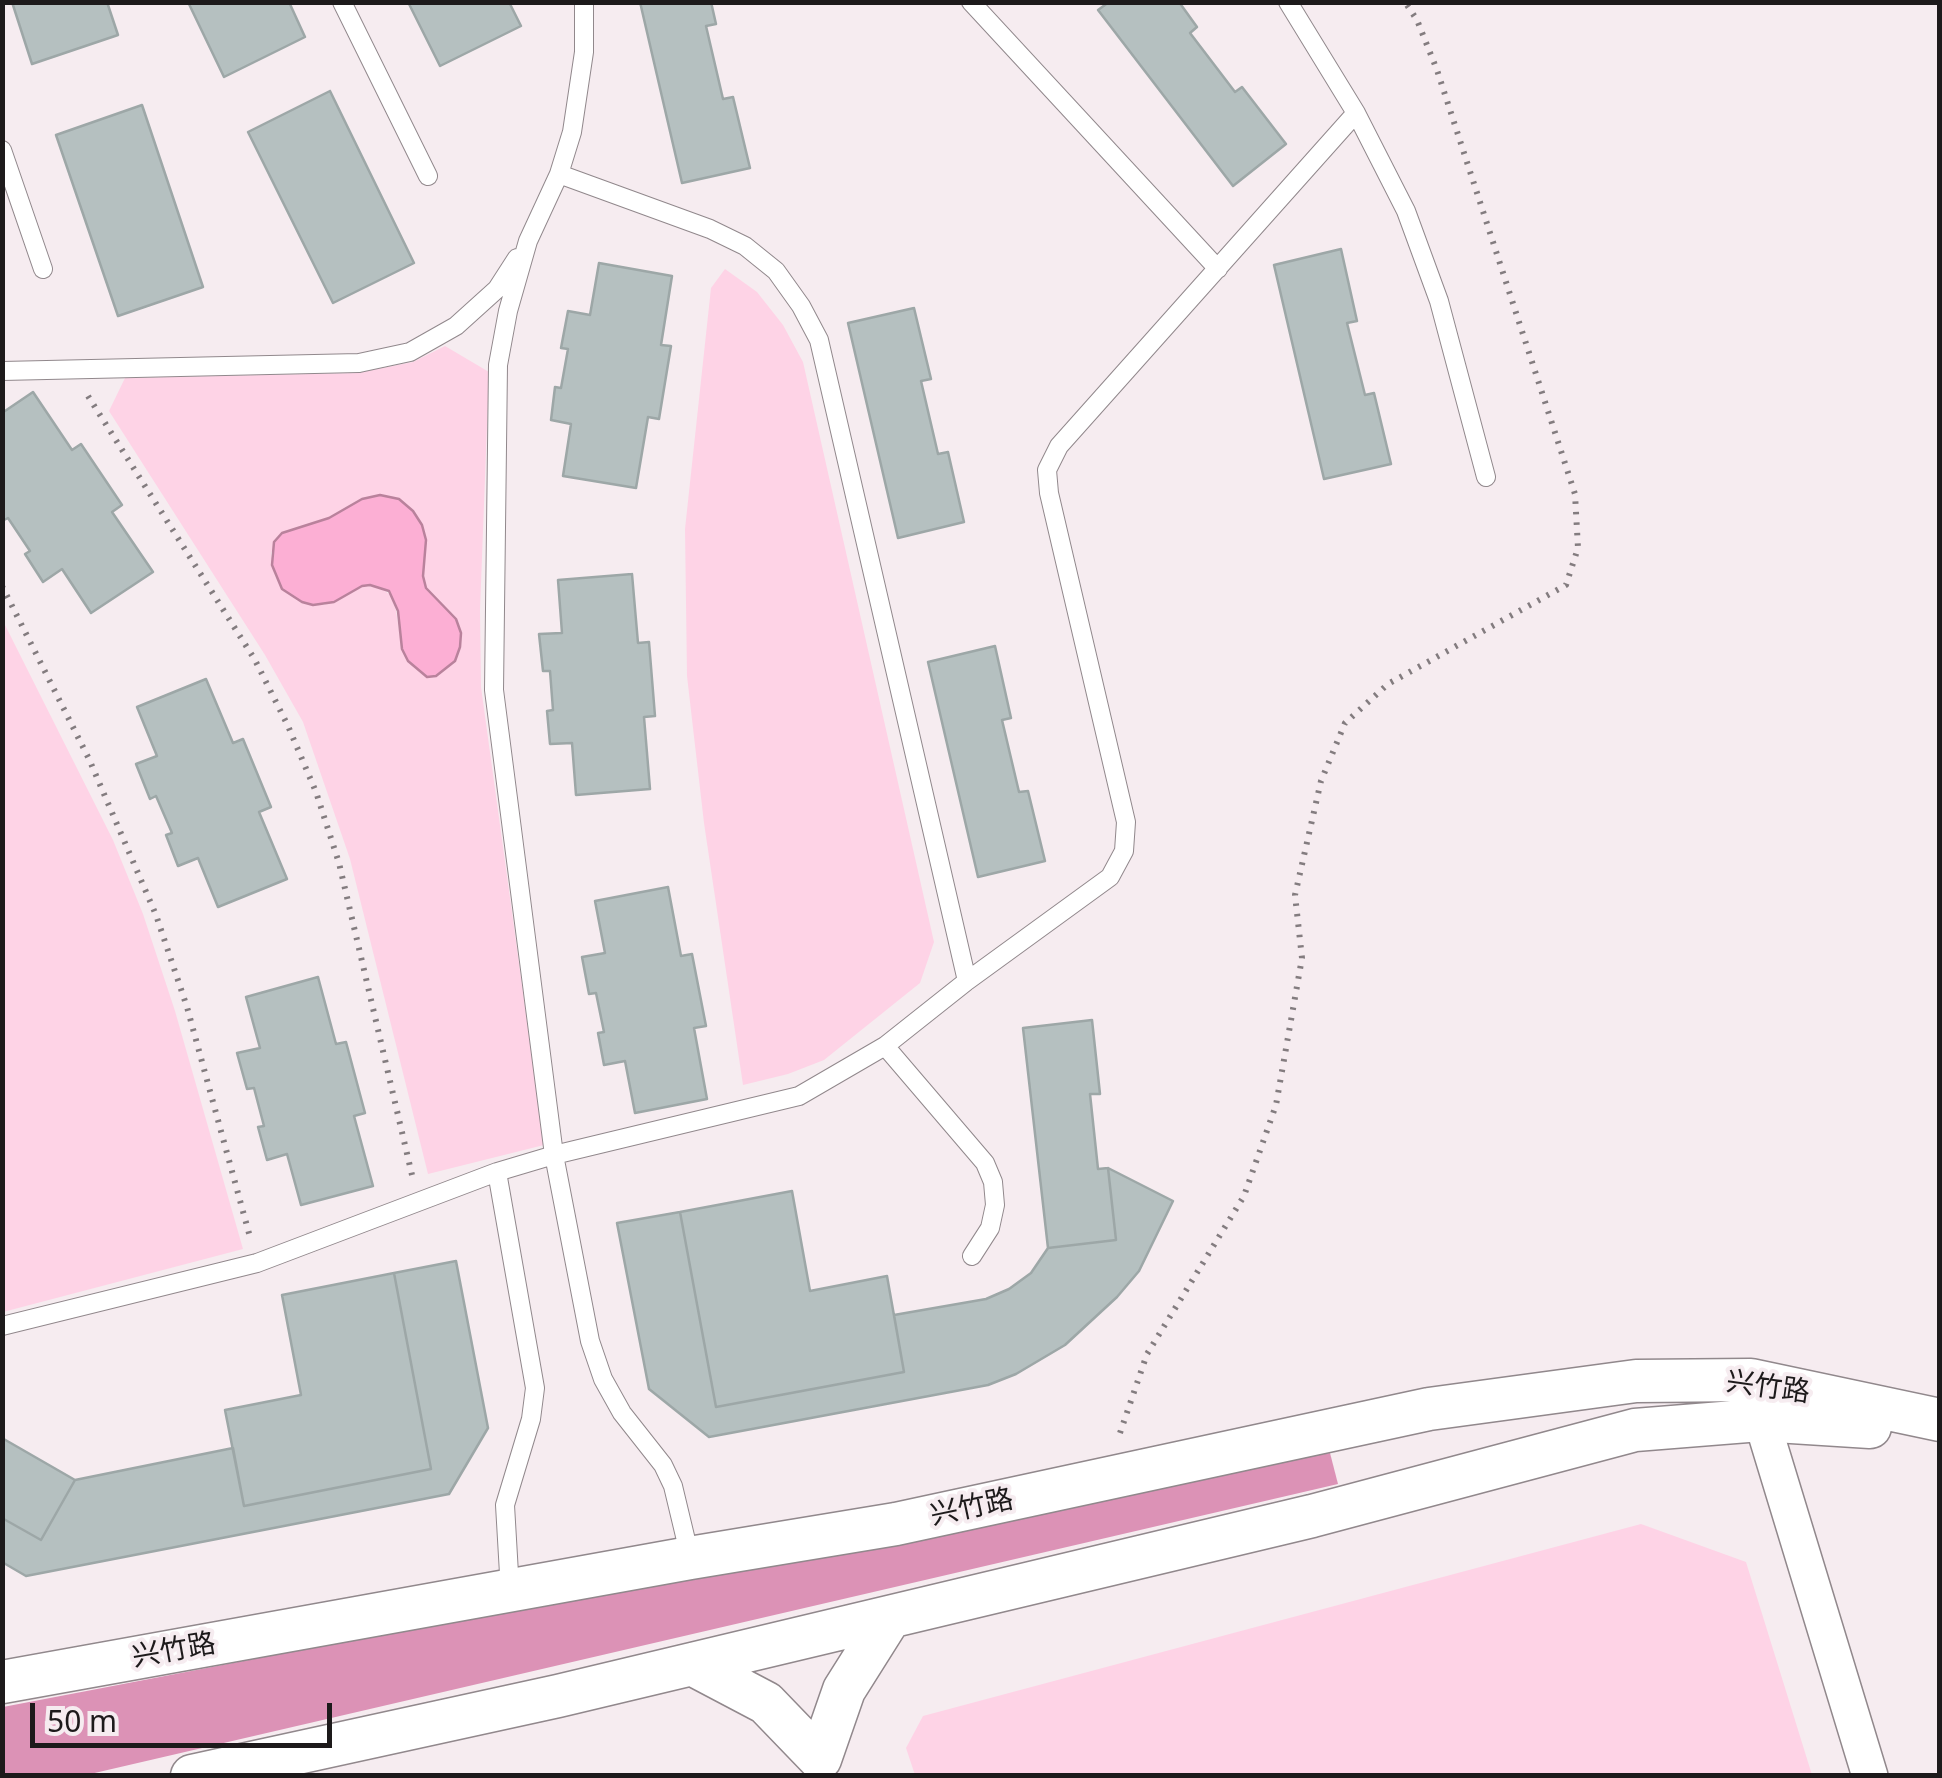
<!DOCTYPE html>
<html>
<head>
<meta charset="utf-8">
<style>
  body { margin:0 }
  #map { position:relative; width:1942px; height:1778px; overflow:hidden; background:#f6ecf0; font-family:"Noto Sans",sans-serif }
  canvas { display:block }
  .frame { position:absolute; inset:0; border:5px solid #1d1a1b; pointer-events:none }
  .scale { position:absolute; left:30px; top:1703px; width:302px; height:45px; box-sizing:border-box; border:5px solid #1d1a1b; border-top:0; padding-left:12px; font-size:30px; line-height:35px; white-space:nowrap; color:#1d1a1b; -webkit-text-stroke:8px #f6ecf0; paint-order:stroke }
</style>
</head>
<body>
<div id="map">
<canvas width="1942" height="1778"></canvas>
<div class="frame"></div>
<div class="scale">50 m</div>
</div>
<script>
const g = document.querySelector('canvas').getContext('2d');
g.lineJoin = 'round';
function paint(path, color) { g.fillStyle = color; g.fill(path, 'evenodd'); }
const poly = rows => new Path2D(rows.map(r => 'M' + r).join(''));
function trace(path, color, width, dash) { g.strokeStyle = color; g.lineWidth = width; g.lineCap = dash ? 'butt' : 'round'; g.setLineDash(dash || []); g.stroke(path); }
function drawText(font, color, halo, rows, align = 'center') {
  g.font = font + ' "Noto Sans","Noto Sans SC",sans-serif'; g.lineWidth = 8; g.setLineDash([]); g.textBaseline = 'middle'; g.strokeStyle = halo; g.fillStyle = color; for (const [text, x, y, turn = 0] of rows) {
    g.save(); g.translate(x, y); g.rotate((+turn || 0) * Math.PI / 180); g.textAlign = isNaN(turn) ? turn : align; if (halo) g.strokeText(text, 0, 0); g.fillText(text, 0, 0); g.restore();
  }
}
const green = poly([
  [725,269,757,292,783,325,803,362,934,942,920,983,824,1060,788,1074,743,1085,704,823,687,676,685,529,711,288],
  [445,346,489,372,480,610,481,687,544,1145,428,1174,350,859,303,722,265,655,109,411,125,378,357,373,413,362],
  [362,499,426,540,423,576,426,588,456,619,461,633,460,647,402,649,394,598,380,587,362,586,324,605,313,605,302,602,275,576,271,553,282,533,329,518],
  [2,619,113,840,143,914,175,1011,243,1249,3,1312],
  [1641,1524,1746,1562,1812,1775,915,1775,906,1748,923,1716]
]);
const forest = poly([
  [1330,1453,1338,1484,86,1775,3,1776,3,1707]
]);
const water = poly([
  [380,495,399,499,413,511,422,525,426,540,423,576,426,588,456,619,461,633,460,647,455,661,436,676,427,677,408,661,402,649,398,611,389,591,370,585,362,586,334,602,313,605,302,602,282,589,272,565,274,542,282,533,329,518,362,499,380,495]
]);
const building = poly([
  [12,2,107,2,118,35,32,64,12,2],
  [188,2,289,2,305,37,224,77,188,2],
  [408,2,509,2,521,26,440,66,408,2],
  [640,2,711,2,716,24,706,26,723,99,733,97,750,168,682,183,640,2],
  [1109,2,1179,2,1197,27,1190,33,1235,92,1242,87,1286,144,1233,186,1098,10,1109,2],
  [330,91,414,263,333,303,248,132,330,91],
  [142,105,203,287,118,316,56,135,142,105],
  [1341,249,1357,321,1347,323,1365,395,1374,393,1391,464,1324,479,1274,265,1341,249],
  [599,263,672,276,661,345,671,346,659,419,648,417,636,488,563,476,571,424,551,420,555,387,561,388,568,349,561,348,568,311,590,315,599,263],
  [914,308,931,379,921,381,938,454,948,452,964,522,898,538,848,323,914,308],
  [33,392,72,450,81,444,122,505,112,512,153,572,91,613,62,569,43,582,25,554,30,551,8,518,2,521,2,413,33,392],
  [632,574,638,643,649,642,655,716,644,717,650,789,576,795,572,743,550,744,547,711,553,710,550,671,543,671,539,634,562,633,558,580,632,574],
  [995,646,1011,718,1002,720,1019,792,1028,791,1045,861,978,877,928,662,995,646],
  [206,679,233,743,243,739,271,807,259,812,287,879,218,907,198,858,178,866,166,835,172,833,156,796,150,799,136,764,157,756,137,707,206,679],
  [668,887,681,956,692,954,706,1026,694,1028,707,1099,635,1113,625,1061,604,1065,598,1033,604,1032,596,993,589,994,582,957,605,953,595,901,668,887],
  [318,977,336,1044,346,1042,365,1113,354,1116,373,1186,301,1205,287,1154,267,1160,258,1127,264,1126,254,1088,247,1089,237,1053,260,1048,246,997,318,977],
  [1092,1020,1100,1094,1090,1094,1098,1169,1108,1168,1116,1240,1048,1248,1023,1028,1092,1020],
  [1108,1168,1173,1201,1139,1271,1117,1297,1065,1345,1016,1374,988,1385,709,1437,649,1389,617,1223,680,1212,716,1407,904,1372,894,1315,986,1299,1009,1289,1031,1273,1048,1248,1116,1240,1108,1168],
  [792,1191,810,1291,887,1276,904,1372,716,1407,680,1212,792,1191],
  [456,1261,488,1428,449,1494,26,1576,2,1562,2,1518,41,1540,75,1480,233,1448,244,1506,431,1469,394,1273,456,1261],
  [394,1273,431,1469,244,1506,225,1410,301,1395,282,1295,394,1273],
  [2,1438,75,1480,41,1540,2,1518,2,1438]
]);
const path = poly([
  [88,396,255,660,288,726,316,792,339,863,412,1175],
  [2,586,89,759,156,915,187,1007,250,1237],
  [1120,1433,1147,1354,1244,1196,1276,1105,1302,958,1295,895,1321,781,1345,723,1388,684,1566,585,1578,548,1575,494,1437,70,1417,20,1405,2]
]);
const service = poly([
  [342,2,428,176],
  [584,2,584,52,572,132,559,174,528,241,508,311,498,365,494,690,554,1155,590,1341,603,1379,622,1413,663,1465,673,1486,690,1557],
  [971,2,1218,269],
  [1288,2,1356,113,1406,211,1439,301,1486,477],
  [2,150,43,269],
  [559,174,710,229,745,246,776,271,801,306,819,340,967,981],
  [2,371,359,363,410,352,456,326,497,289,517,258],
  [885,1046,985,1163,993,1182,995,1205,990,1228,972,1256],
  [497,1172,535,1388,531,1419,505,1505,510,1591],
  [2,1326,257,1263,497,1172,554,1155,799,1096,885,1046,967,981,1110,877,1124,851,1126,822,1049,493,1047,470,1059,446,1356,113]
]);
const minor = poly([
  [1754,1395,1870,1776]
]);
const tertiary = poly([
  [692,1664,766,1703,820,1759,844,1690,890,1617],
  [2,1682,690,1558,896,1524,1429,1409,1636,1381,1751,1380,1940,1420],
  [192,1776,558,1696,1312,1516,1635,1430,1760,1420,1870,1427]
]);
const streetNames = [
  ["兴竹路",1768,1388,8],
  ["兴竹路",972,1508,-12],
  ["兴竹路",174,1651,-10]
];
paint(green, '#fed3e6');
paint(forest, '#dc92b6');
paint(water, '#fcafd4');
trace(water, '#b9829c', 2.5);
paint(building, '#b5c0c0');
trace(building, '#9da7a7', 2.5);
trace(service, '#91888c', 20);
trace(minor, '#91888c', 38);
trace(tertiary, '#91888c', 45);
trace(path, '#837c7f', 6, [2.5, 8]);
trace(service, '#fff', 18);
trace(minor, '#fff', 35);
trace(tertiary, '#fff', 42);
drawText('28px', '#1d1a1b', '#f6ecf0', streetNames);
</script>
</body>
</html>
